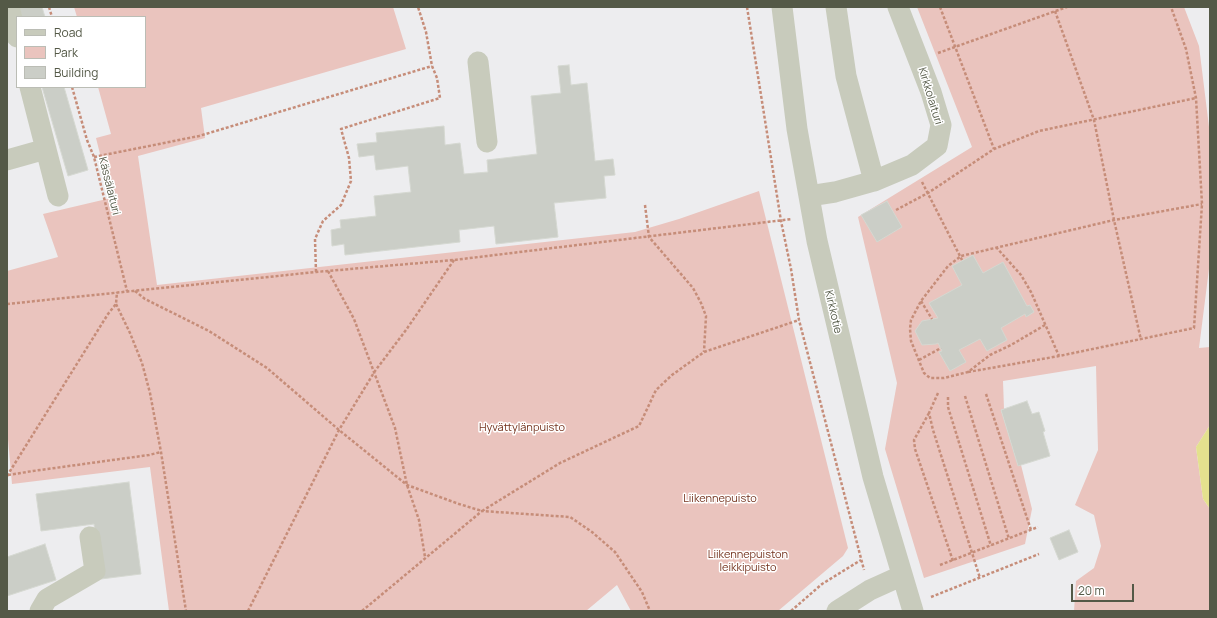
<!DOCTYPE html>
<html>
<head>
<meta charset="utf-8">
<style>
  body { margin:0 }
  #map { position:relative; width:1217px; height:618px; overflow:hidden; background:#ededef; font-family:Manrope,sans-serif }
  canvas { display:block }
  .frame { position:absolute; inset:0; border:8px solid #545947; pointer-events:none }
  .legend { position:absolute; left:16px; top:16px; width:130px; height:72px; box-sizing:border-box; background:#fff; border:1px solid #bbbdb5; margin:0; padding:5px 7px; list-style:none; font-size:12px; color:#545947 }
  .legend li { display:flex; align-items:center; gap:8px; height:20px }
  .legend b { width:20px; border:1px solid #bbbdb5 }
  .scale { position:absolute; left:1071px; top:584px; width:63px; height:18px; box-sizing:border-box; border:2px solid #545947; border-top:0; padding-left:5px; font-size:12px; line-height:14px; white-space:nowrap; color:#545947; -webkit-text-stroke:3px #fff; paint-order:stroke }
</style>
</head>
<body>
<div id="map">
<canvas width="1217" height="618"></canvas>
<div class="frame"></div>
<ul class="legend">
<li><b style="height:5px;background:#c8cbbc"></b>Road</li>
<li><b style="height:11px;background:#eac4be"></b>Park</li>
<li><b style="height:11px;background:#cbcec7"></b>Building</li>
</ul>
<div class="scale">20 m</div>
</div>
<script>
const g = document.querySelector('canvas').getContext('2d');
g.lineJoin = 'round';
function paint(path, color) { g.fillStyle = color; g.fill(path, 'evenodd'); }
const poly = rows => new Path2D(rows.map(r => 'M' + r).join(''));
function trace(path, color, width, dash) { g.strokeStyle = color; g.lineWidth = width; g.lineCap = dash ? 'butt' : 'round'; g.setLineDash(dash || []); g.stroke(path); }
function drawText(font, color, halo, rows, align = 'center') {
  g.font = font + ' Manrope,sans-serif'; g.lineWidth = 3; g.setLineDash([]); g.textBaseline = 'middle'; g.strokeStyle = halo; g.fillStyle = color; for (const [text, x, y, turn = 0] of rows) {
    g.save(); g.translate(x, y); g.rotate((+turn || 0) * Math.PI / 180); g.textAlign = isNaN(turn) ? turn : align; if (halo) g.strokeText(text, 0, 0); g.fillText(text, 0, 0); g.restore();
  }
}
const green = poly([
  [74,7,393,7,406,49,201,108,205,138,138,156,157,285,635,232,679,219,759,191,848,548,843,556,778,611,631,611,617,585,586,611,169,611,150,467,12,484,7,428,7,271,58,257,43,214,111,198,96,138,111,134,98,87,145,87,145,17,77,17],
  [917,7,1184,7,1199,46,1210,135,1210,261,1199,348,1210,347,1210,425,1196,447,1203,499,1210,509,1210,611,1074,611,1076,581,1094,568,1101,546,1094,515,1075,505,1098,450,1096,366,1003,381,1004,409,1001,410,1018,465,1021,465,1032,509,1025,544,924,578,885,449,897,383,858,217,972,147]
]);
const water = poly([
  [1210,425,1210,509,1203,499,1196,447]
]);
const building = poly([
  [19,7,42,7,45,17,22,17,19,7],
  [569,65,571,85,587,83,595,161,613,159,615,175,604,176,606,198,554,203,558,237,496,244,494,226,459,230,460,242,345,255,344,244,332,246,331,230,341,228,340,220,376,216,374,196,411,192,408,166,376,170,374,155,359,157,357,144,377,142,376,133,444,126,445,145,460,143,464,174,488,172,487,160,537,154,531,96,561,93,558,66,569,65],
  [42,87,64,87,88,170,68,176,42,87],
  [887,201,902,227,877,242,861,215,887,201],
  [973,255,983,273,1003,262,1027,306,1030,305,1034,312,1026,317,1025,314,1001,328,1007,340,987,351,980,339,959,350,966,362,950,371,939,352,942,351,938,343,936,344,922,345,915,331,922,321,938,318,929,303,962,285,952,266,973,255],
  [1027,401,1032,414,1039,412,1045,431,1043,432,1050,456,1018,466,1001,410,1027,401],
  [129,482,141,574,101,579,94,524,41,531,36,494,129,482],
  [1069,530,1078,552,1059,560,1050,538,1069,530],
  [45,544,56,580,7,596,7,557,45,544]
]);
const path = poly([
  [49,7,52,17],
  [747,7,781,221,791,269,799,320,864,570],
  [940,7,994,149],
  [1055,11,1094,120,1114,220,1141,340],
  [938,53,1067,7],
  [72,87,87,140,94,157,127,291],
  [94,157,199,136,432,66],
  [922,182,962,260],
  [645,205,649,237,693,288,701,303,706,316,704,352],
  [896,210,928,193,994,149,1039,131,1196,98],
  [996,247,1021,275,1031,292,1059,356],
  [328,271,354,319,395,428,407,485,419,520,425,557],
  [316,272,315,239,323,221,341,205,351,181,349,158,341,129,440,98,437,78,432,66,426,32,418,7],
  [135,291,145,299,209,331,267,368,339,430,407,485,459,504,482,511,560,463,639,426,656,390,672,375,704,352,799,320],
  [921,301,932,319],
  [7,304,316,272,454,260,792,219],
  [116,304,130,333,142,363,150,393,161,452,186,611],
  [1045,325,1011,345,990,355,968,372,944,378,930,378,924,373,911,341,910,329,911,320,921,301,948,266,961,256,1114,220,1202,204],
  [919,360,941,348],
  [968,372,1059,356,1194,328,1202,204,1196,98,1186,49,1171,7],
  [938,393,929,413,933,430,980,578],
  [986,394,1031,530],
  [965,396,1009,539],
  [948,397,948,407,991,546],
  [929,413,914,440,915,449,953,561],
  [8,475,33,471,149,455,161,452],
  [7,476,108,314,116,304,117,292],
  [940,565,1038,527],
  [931,597,1039,554],
  [248,611,339,430,375,371,406,330,454,260],
  [362,611,482,511,570,517,592,532,615,552,642,592,650,611],
  [791,611,822,584,861,560]
]);
const minor = poly([
  [9,7,17,37],
  [782,7,797,129,817,241,873,477,913,611],
  [836,7,846,76,874,181],
  [478,62,487,142],
  [30,87,58,196],
  [7,160,46,149],
  [809,196,835,192,874,181,912,165,937,146,941,125,931,92,898,7],
  [40,611,47,599,95,571,90,537],
  [837,611,870,590,901,576]
]);
const streetNames = [
  ["Kirkkolaituri",930,96,73],
  ["Kässälaituri",109,186,76],
  ["Kirkkotie",833,312,77]
];
const parkNames = [
  ["Hyvättylänpuisto",522,428],
  ["Liikennepuisto",720,499],
  ["Liikennepuiston",748,555],
  ["leikkipuisto",748,568]
];
paint(green, '#eac4be');
paint(water, '#e4e18e');
paint(building, '#cbcec7');
trace(building, '#d5d8d1', 1);
trace(path, '#c68d79', 2.5, [3, 2]);
trace(minor, '#c8cbbc', 21);
drawText('11px', '#545947', '#fff', streetNames);
drawText('11px', '#74331e', '#fff', parkNames);
</script>
</body>
</html>
